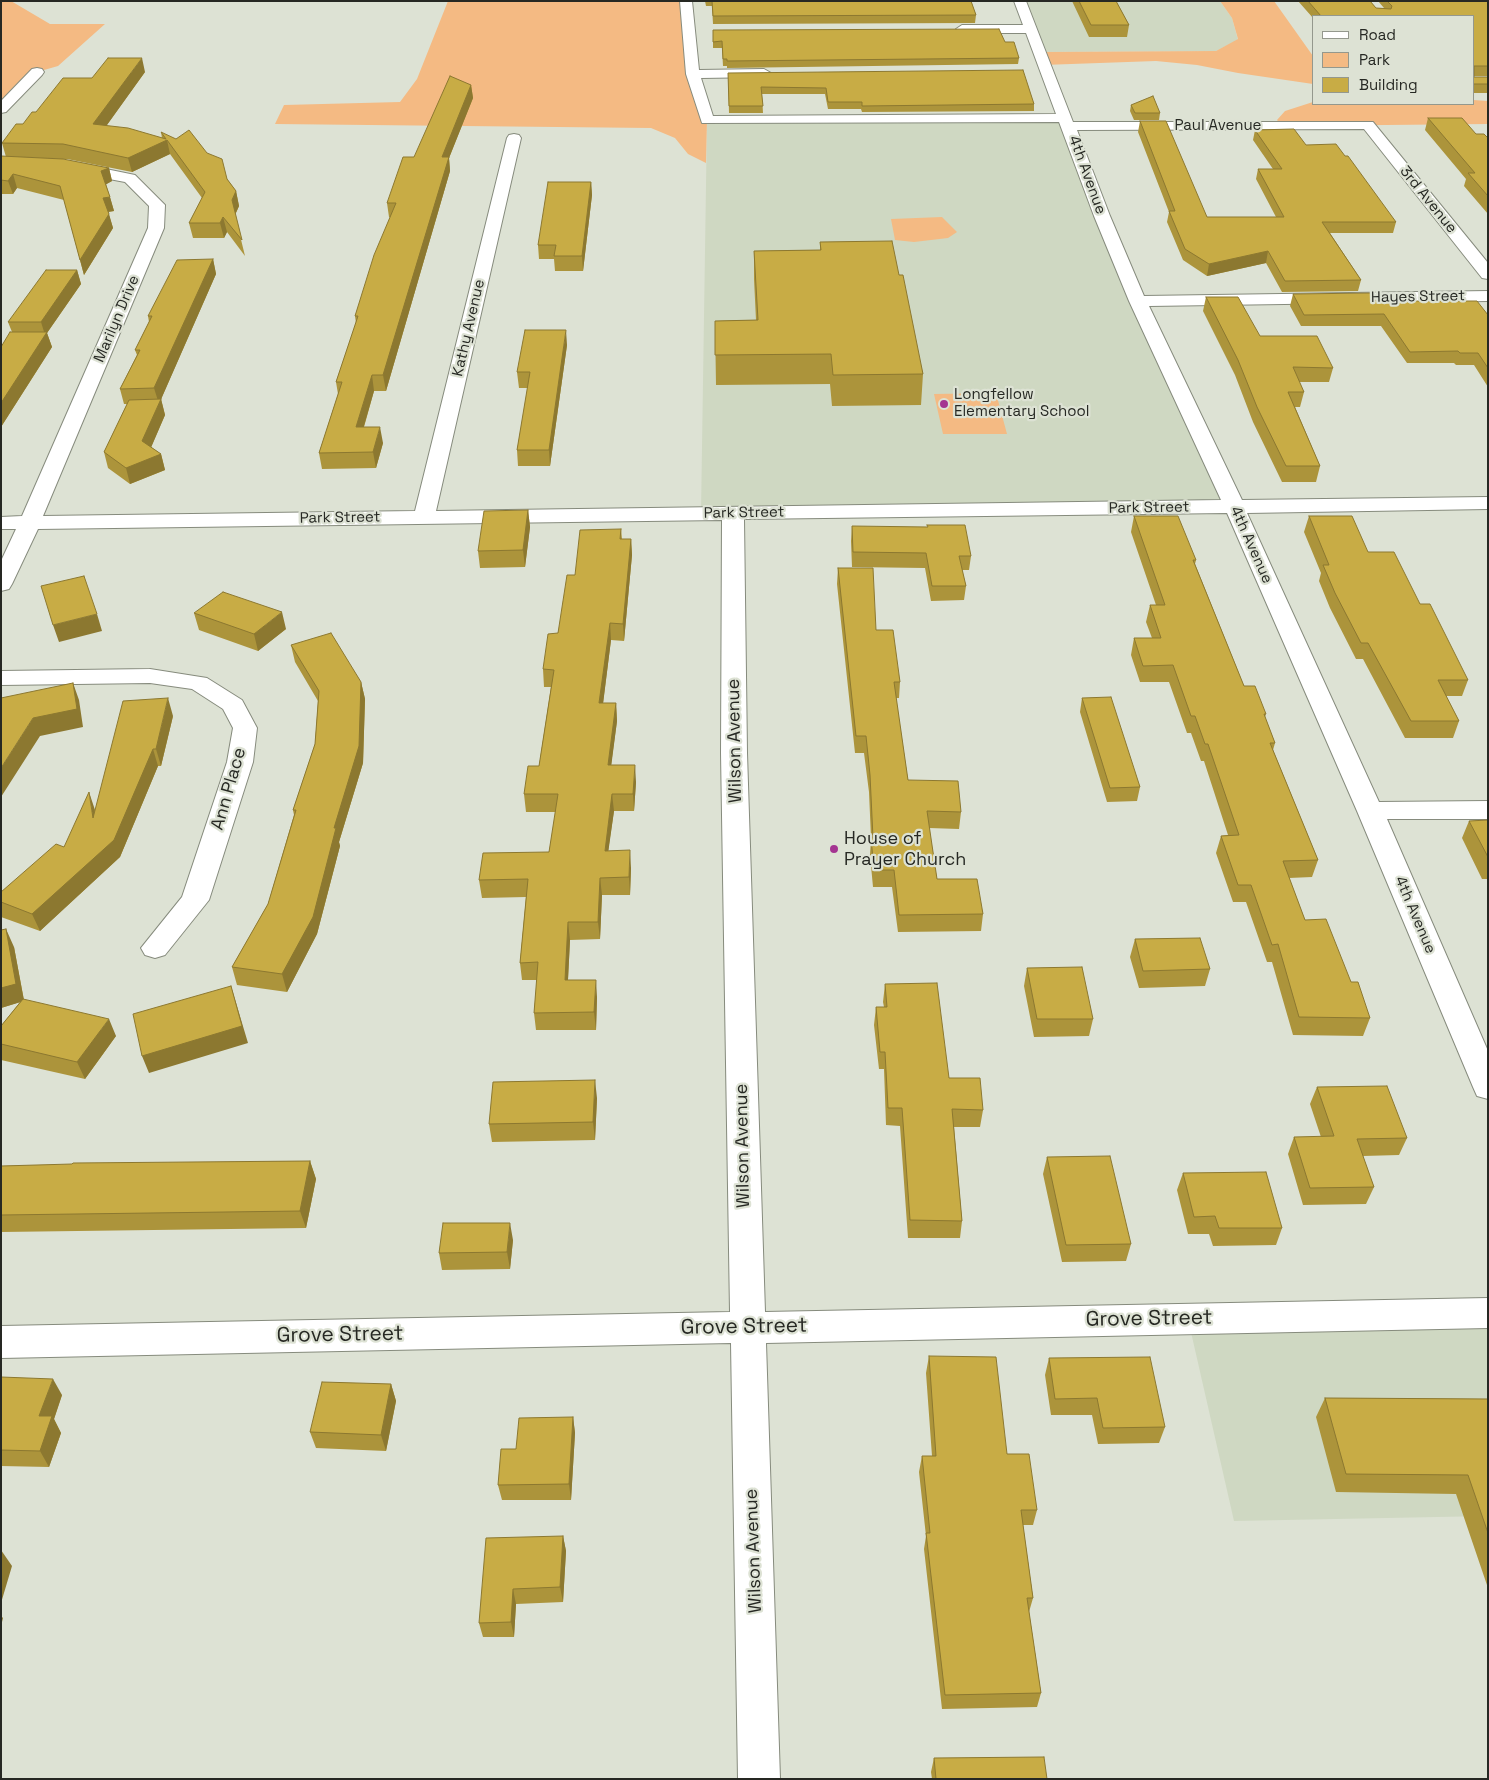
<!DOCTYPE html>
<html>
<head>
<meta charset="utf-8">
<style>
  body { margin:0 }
  #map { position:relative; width:1489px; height:1780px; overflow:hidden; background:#dde2d4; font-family:"Space Grotesk",sans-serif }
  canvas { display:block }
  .frame { position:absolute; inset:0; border:2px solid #262823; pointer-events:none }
  .legend { position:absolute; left:1312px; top:15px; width:162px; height:90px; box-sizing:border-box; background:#dde2d4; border:1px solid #94988d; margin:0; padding:6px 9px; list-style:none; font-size:15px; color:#262823 }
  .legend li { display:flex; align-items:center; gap:10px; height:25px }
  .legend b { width:25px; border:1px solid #94988d }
</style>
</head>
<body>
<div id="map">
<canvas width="1489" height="1780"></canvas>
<div class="frame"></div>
<ul class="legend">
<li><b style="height:6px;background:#fff"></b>Road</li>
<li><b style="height:14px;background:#f4ba83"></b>Park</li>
<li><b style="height:14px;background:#c8ac45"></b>Building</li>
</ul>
</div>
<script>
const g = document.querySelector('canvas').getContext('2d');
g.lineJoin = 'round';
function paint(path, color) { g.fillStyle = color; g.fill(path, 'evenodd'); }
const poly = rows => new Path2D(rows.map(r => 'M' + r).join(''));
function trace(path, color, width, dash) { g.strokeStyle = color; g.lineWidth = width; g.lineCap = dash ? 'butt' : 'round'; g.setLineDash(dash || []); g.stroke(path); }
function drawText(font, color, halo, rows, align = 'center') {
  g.font = font + ' "Space Grotesk",sans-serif'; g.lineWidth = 4.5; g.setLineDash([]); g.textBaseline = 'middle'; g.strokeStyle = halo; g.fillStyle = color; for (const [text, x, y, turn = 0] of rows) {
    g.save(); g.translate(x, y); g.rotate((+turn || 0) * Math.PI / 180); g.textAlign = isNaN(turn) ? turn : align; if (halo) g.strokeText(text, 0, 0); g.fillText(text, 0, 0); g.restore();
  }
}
const built = poly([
  [1020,1,1220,1,1232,18,1238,40,1216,51,1038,52],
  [1066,118,1234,506,701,513,707,120],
  [1488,1313,1488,1516,1234,1521,1188,1319]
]);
const green = poly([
  [1,1,11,1,50,24,105,24,58,66,37,72,1,109],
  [448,1,686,1,707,120,706,163,688,154,675,138,651,128,275,124,284,105,400,102,417,79],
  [1220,1,1274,1,1313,56,1313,84,1238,73,1197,65,1156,61,1043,65,1038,52,1216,51,1238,39,1232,18],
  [1473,100,1488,101,1488,124,1282,126,1277,120,1285,111,1313,102,1313,104,1473,104],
  [942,217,957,232,948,238,914,242,895,240,891,219],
  [996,393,1007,434,943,434,934,394]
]);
const minor = poly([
  [680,1,692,1,699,70,764,69,771,73,764,77,701,78,713,116,1056,114,1026,33,962,33,956,29,962,25,1023,25,1014,1,1026,1,1073,122,1373,122,1488,263,1488,279,1482,278,1364,129,1077,130,1110,216,1144,296,1488,291,1488,301,1149,306,1242,500,1488,497,1488,509,1247,513,1379,802,1488,801,1488,819,1387,819,1488,1051,1488,1099,1477,1096,1473,1087,1357,811,1227,513,744,519,747,753,765,1312,1488,1298,1488,1328,766,1343,780,1779,738,1779,731,1343,1,1358,1,1326,730,1312,721,753,722,520,38,529,12,584,9,589,1,591,1,561,16,529,1,529,1,517,22,516,148,228,149,206,125,182,67,171,1,168,1,159,67,161,135,175,165,205,164,228,43,516,415,511,507,138,509,135,514,134,519,135,521,138,436,511,1221,500,1129,301,1094,216,1059,122,702,123,686,74,680,1],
  [37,68,42,69,44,72,42,75,6,112,1,113,1,101,32,69,37,68],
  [150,669,207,678,242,700,257,728,253,762,209,900,165,955,155,958,145,955,141,948,182,897,227,762,233,728,223,709,192,689,150,683,1,685,1,671,150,669]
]);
const wall = poly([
  [705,1,971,1,976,15,975,23,713,24,712,6,706,6],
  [1072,1,1116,1,1129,25,1127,37,1089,37],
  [1298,1,1370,1,1376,8,1384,8,1378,1,1488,1,1488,76,1474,76,1474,77,1488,77,1488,93,1473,93,1473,16,1313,16,1313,18],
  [713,30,1005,42,1019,58,1018,64,727,68,727,66,723,66,722,48,713,48],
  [145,72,106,126,162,138,161,132,227,179,236,191,239,206,235,215,245,256,227,232,224,238,193,238,189,223,202,198,170,154,132,172,67,159,54,159,109,168,112,181,106,184,114,211,108,212,113,228,84,275,64,200,17,188,13,194,1,194,1,156,6,157,2,143,36,112,92,78],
  [728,73,1034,104,1034,111,862,112,861,109,828,109,825,94,762,94,763,113,729,113],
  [471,85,473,98,449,158,450,171,386,391,374,391,364,427,383,443,376,468,322,469,319,453,338,394,336,382,356,323,355,316,390,217,389,217,387,203,414,157],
  [1131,105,1160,113,1159,120,1134,120,1130,111],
  [1428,118,1488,138,1488,214,1464,186,1466,179,1425,130],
  [1140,121,1207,217,1276,217,1256,179,1258,169,1273,169,1253,140,1255,130,1306,145,1396,222,1393,233,1330,233,1361,280,1358,291,1282,292,1266,263,1207,276,1183,260,1167,222,1169,212,1138,132],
  [591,182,592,195,583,271,555,271,554,259,539,259,538,245],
  [820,242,899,275,923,374,921,405,832,406,830,384,716,385,715,321,756,320,754,279,754,251,820,250],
  [213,259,216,274,161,399,165,415,151,447,161,454,165,470,130,484,108,468,104,452,127,404,124,404,120,389,137,355,135,350,149,322,148,316],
  [77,270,81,284,47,333,52,347,1,427,1,347,12,332,8,322],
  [1293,294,1376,301,1488,315,1488,387,1474,365,1456,365,1454,363,1407,363,1381,326,1301,326,1290,306],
  [1206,297,1260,336,1333,368,1329,382,1299,382,1304,392,1300,407,1295,407,1320,466,1316,482,1282,482,1253,422,1235,375,1203,311],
  [567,345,550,466,518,466,517,450,528,388,519,388,517,372],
  [528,510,530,527,525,567,480,568,478,551],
  [1134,516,1196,560,1195,564,1244,686,1266,714,1265,717,1275,743,1273,750,1318,860,1312,877,1289,878,1305,920,1351,982,1370,1018,1363,1036,1293,1035,1272,962,1267,962,1246,902,1233,902,1216,853,1221,836,1228,835,1204,761,1201,761,1191,733,1187,733,1169,682,1140,682,1131,655,1134,638,1152,638,1146,622,1150,605,1156,605,1131,532],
  [1309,516,1368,552,1420,604,1468,680,1462,696,1446,696,1459,721,1453,738,1405,738,1363,659,1356,659,1330,608,1319,581,1321,573,1304,532],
  [852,526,971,556,969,570,962,570,966,586,964,600,931,601,925,568,852,567,851,541],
  [621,529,622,539,631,539,632,555,624,641,611,640,603,703,616,703,617,721,611,765,636,782,634,811,614,811,608,851,631,868,630,895,602,895,600,939,570,940,568,980,597,997,596,1030,536,1030,534,1013,537,980,522,980,520,963,526,897,482,898,479,880,549,852,556,812,526,812,524,794,539,766,551,687,544,687,543,669,558,633,575,575],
  [838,568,876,630,900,682,899,698,896,698,908,780,961,812,959,829,929,828,937,879,983,914,981,931,898,932,892,887,873,887,870,855,871,838,869,792,864,753,855,753,837,584],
  [194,613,286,629,258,651,199,630],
  [291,645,361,682,365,699,363,763,339,842,340,846,317,934,287,992,237,985,232,967,268,904,294,815,293,810,315,744,318,701,295,662],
  [1082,698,1140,787,1137,801,1107,802,1080,712],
  [173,716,161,766,158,766,120,857,40,931,1,917,1,892,64,847],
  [1488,820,1488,879,1482,879,1462,838,1469,821],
  [1135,939,1210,969,1205,986,1139,988,1130,957],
  [14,947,24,1000,116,1036,85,1079,1,1060,1,1026,20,1002,1,1008],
  [1027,968,1093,1019,1089,1036,1034,1037,1024,986],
  [885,984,949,1078,983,1110,980,1127,954,1127,962,1221,960,1238,908,1238,900,1126,886,1125,884,1069,879,1069,874,1025,876,1007,884,1007,883,1002],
  [1317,1087,1407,1138,1399,1155,1363,1156,1374,1187,1366,1204,1303,1205,1288,1154,1294,1137,1321,1137,1310,1104],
  [597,1098,595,1140,492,1142,489,1124],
  [1047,1157,1131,1244,1126,1261,1062,1262,1043,1174],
  [310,1161,316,1179,306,1228,1,1232,1,1166],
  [1183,1173,1282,1228,1276,1245,1213,1246,1209,1234,1188,1234,1177,1190],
  [513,1240,510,1269,442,1270,439,1253],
  [929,1356,1007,1454,1037,1510,1033,1525,1023,1525,1033,1598,1029,1612,1041,1693,1037,1707,942,1709,924,1549,926,1536,919,1472,922,1456,932,1456,926,1373],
  [1049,1358,1165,1427,1159,1443,1098,1444,1092,1415,1051,1415,1045,1375],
  [1,1377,62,1395,54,1419,61,1433,49,1467,1,1466],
  [391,1384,396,1401,386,1451,316,1448,310,1432],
  [1325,1398,1488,1399,1488,1588,1456,1494,1336,1492,1316,1417],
  [573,1417,575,1433,571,1500,502,1500,498,1485,516,1449],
  [563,1536,566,1551,563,1602,516,1604,514,1637,483,1637,479,1623],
  [934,1758,1047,1779,932,1779,931,1772]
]);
const shadedWall = poly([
  [142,58,145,72,97,139,93,124],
  [471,85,473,98,449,158,450,171,386,391,383,375,442,157],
  [167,140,170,154,132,172,128,158],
  [109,168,112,181,105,185,101,171],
  [13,174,17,188,13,194,8,181],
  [591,182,592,195,583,271,582,256],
  [236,191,239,206,235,215,232,200],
  [110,197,114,211,107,212,103,198],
  [109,214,113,228,84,275,80,260],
  [223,217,227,232,224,238,220,223],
  [1268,251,1266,263,1207,276,1209,264],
  [213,259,216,274,159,404,154,388],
  [77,270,81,284,47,333,52,347,1,427,1,403,45,335,41,322],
  [566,330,567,345,550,466,549,450],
  [372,375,374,391,359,443,356,427],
  [161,399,165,415,147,457,142,441],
  [380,427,383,443,376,468,373,452],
  [161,454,165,470,130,484,126,468],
  [528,510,530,527,525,567,523,550],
  [631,539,632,555,624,641,623,624],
  [282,612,286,629,258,651,254,634],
  [97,614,102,631,59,642,53,625],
  [610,623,611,640,601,720,599,703],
  [361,682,365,699,363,763,339,842,340,846,317,934,287,992,282,974,334,828],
  [73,683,79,700,83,727,40,736,1,797,1,768,33,718],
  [168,698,173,716,161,766,156,749],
  [616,703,617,721,609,783,608,765],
  [153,749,158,766,120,857,40,931,32,914],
  [635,765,636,782,634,811,633,794],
  [89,792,95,810,93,818],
  [612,794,614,811,606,868,605,851],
  [630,850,631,868,630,895,629,877],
  [600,878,602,895,600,939,598,922],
  [568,922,570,940,567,998,565,980],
  [6,929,14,947,24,1001,1,1008,1,988],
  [596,980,597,997,596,1030,594,1012],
  [231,986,248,1043,149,1073,142,1056],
  [109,1019,116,1036,85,1079,77,1062],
  [595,1080,597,1098,595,1140,593,1122],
  [310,1161,316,1179,306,1228,300,1211],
  [510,1223,513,1240,510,1269,507,1252],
  [53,1379,62,1395,54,1419,61,1433,49,1467,40,1451,39,1416],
  [391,1384,396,1401,386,1451,381,1435],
  [573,1417,575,1433,571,1500,569,1484],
  [563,1536,566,1551,563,1602,560,1587],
  [1,1550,12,1566,1,1603],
  [513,1589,516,1604,514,1637,511,1622],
  [1,1616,3,1618,1,1626]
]);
const building = poly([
  [712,1,971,1,976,15,713,16,712,1],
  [1079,1,1116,1,1129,25,1091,25,1079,1],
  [1308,1,1370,1,1376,8,1391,9,1392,6,1387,1,1488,1,1488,66,1474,66,1474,77,1488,77,1488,84,1473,84,1473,16,1321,16,1308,1],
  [999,29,1005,42,1014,42,1019,58,727,61,727,59,723,59,722,41,713,42,713,30,999,29],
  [108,58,142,58,93,124,128,128,166,139,161,132,176,139,189,130,207,153,222,159,227,179,236,191,232,200,242,240,223,217,220,223,189,223,205,192,167,140,128,158,63,144,2,143,16,124,23,124,32,112,36,112,63,78,92,78,108,58],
  [1023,70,1034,104,862,106,862,102,828,102,826,88,761,87,763,106,729,106,728,73,1023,70],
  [450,76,471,85,442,157,449,157,383,375,372,375,356,427,380,427,373,452,319,453,342,382,336,382,358,316,355,316,374,255,396,203,387,203,403,157,414,157,450,76],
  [1153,96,1160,113,1135,113,1131,105,1153,96],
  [1428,118,1462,118,1476,134,1484,134,1488,138,1488,196,1468,173,1475,173,1428,118],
  [1140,121,1166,121,1207,217,1284,217,1258,169,1282,169,1255,130,1294,129,1306,145,1336,144,1345,156,1348,156,1396,222,1322,222,1361,280,1285,281,1268,251,1209,264,1185,249,1169,211,1175,211,1140,121],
  [1,156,63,159,109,168,101,171,110,197,103,198,109,214,80,260,60,186,13,174,8,181,1,180,1,156],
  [548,182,591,182,582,256,554,256,556,245,538,245,548,182],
  [892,241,899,275,903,275,923,374,833,375,831,354,715,355,715,321,758,320,754,251,821,250,820,242,892,241],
  [213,259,154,388,120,389,140,350,135,350,152,316,148,316,177,260,213,259],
  [46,270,77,270,41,322,8,322,46,270],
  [1371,293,1376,301,1477,301,1488,315,1488,368,1478,353,1460,353,1458,351,1410,352,1384,314,1304,315,1293,294,1371,293],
  [1206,297,1238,297,1260,336,1317,336,1333,368,1293,367,1304,392,1288,392,1320,466,1286,466,1257,407,1238,360,1206,297],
  [525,330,566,330,549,450,517,450,530,372,517,372,525,330],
  [10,332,47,332,1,403,1,347,10,332],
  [161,399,142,441,161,454,126,468,104,452,129,400,161,399],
  [528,510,523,550,478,551,484,511,528,510],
  [1134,516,1178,516,1196,560,1193,560,1244,686,1255,686,1266,714,1264,714,1275,743,1270,743,1318,860,1283,861,1305,920,1326,919,1351,982,1358,982,1370,1018,1299,1017,1278,944,1272,945,1251,885,1238,885,1221,836,1239,835,1208,744,1205,744,1195,716,1191,716,1173,665,1143,666,1134,638,1161,638,1150,605,1165,605,1134,516],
  [1309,516,1352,516,1368,552,1394,552,1420,604,1430,604,1468,680,1438,680,1459,721,1411,721,1368,643,1361,643,1335,593,1323,565,1329,565,1309,516],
  [927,525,965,525,971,556,959,556,966,586,932,586,926,553,853,552,852,526,928,527,927,525],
  [621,529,620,539,631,539,623,624,610,623,599,703,616,703,608,765,635,765,633,794,612,794,605,851,630,850,629,877,600,878,598,922,568,922,565,980,596,980,594,1012,534,1013,538,962,520,963,528,879,479,880,483,853,549,852,558,794,524,794,528,766,539,766,554,670,543,669,548,634,558,633,567,575,575,575,580,530,621,529],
  [838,568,873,568,876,630,893,630,900,682,894,682,908,780,958,781,961,812,927,811,937,879,977,879,983,914,899,915,894,870,874,870,871,838,873,838,870,775,866,736,856,736,838,568],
  [84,576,97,614,53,625,41,586,84,576],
  [223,592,282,612,254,634,194,613,223,592],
  [331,633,361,682,359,746,334,828,336,828,313,917,282,974,232,967,268,904,296,810,293,810,315,744,319,691,291,645,331,633],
  [73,683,77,709,33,718,1,768,1,698,73,683],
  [1111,697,1140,787,1110,788,1082,698,1111,697],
  [168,698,156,749,153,749,114,840,32,914,1,902,1,892,56,844,64,847,89,792,93,818,123,701,168,698],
  [1488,820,1488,857,1469,821,1488,820],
  [6,929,16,984,1,988,1,930,6,929],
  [1200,938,1210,969,1143,971,1135,939,1200,938],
  [1082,967,1093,1019,1037,1019,1027,968,1082,967],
  [937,983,949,1078,980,1078,983,1110,952,1109,962,1221,910,1220,902,1108,888,1108,885,1052,880,1052,876,1007,887,1007,885,984,937,983],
  [231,986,242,1026,142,1056,133,1014,231,986],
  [23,999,109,1019,77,1062,1,1044,1,1026,23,999],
  [595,1080,593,1122,489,1124,493,1082,595,1080],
  [1387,1086,1407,1138,1357,1139,1374,1187,1310,1188,1294,1137,1334,1136,1317,1087,1387,1086],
  [1110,1156,1131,1244,1066,1245,1047,1157,1110,1156],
  [310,1161,300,1211,1,1215,1,1166,72,1164,73,1163,310,1161],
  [1266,1172,1282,1228,1219,1228,1215,1216,1194,1217,1183,1173,1266,1172],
  [443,1223,510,1223,507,1252,439,1253,443,1223],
  [929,1356,996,1357,1007,1454,1029,1454,1037,1510,1021,1510,1033,1598,1027,1598,1041,1693,945,1695,926,1533,930,1533,922,1456,936,1456,929,1356],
  [1150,1357,1165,1427,1103,1428,1097,1398,1055,1399,1049,1358,1150,1357],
  [1,1377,53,1379,39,1416,52,1416,40,1451,1,1450,1,1377],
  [322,1382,391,1384,381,1435,310,1432,322,1382],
  [1325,1398,1488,1399,1488,1533,1468,1475,1346,1474,1325,1398],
  [573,1417,569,1484,498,1485,501,1449,516,1449,519,1418,573,1417],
  [563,1536,560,1587,513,1589,511,1622,479,1623,486,1538,563,1536],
  [1044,1757,1047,1779,936,1779,934,1758,1044,1757]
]);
const markers = [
  [944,404,5,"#a43491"],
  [834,849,5,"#a43491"]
];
const farStreetnames = [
  ["Paul Avenue",1218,126],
  ["4th Avenue",1087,175,70],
  ["3rd Avenue",1428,200,51],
  ["Hayes Street",1418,297,-1],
  ["Marilyn Drive",117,319,-67],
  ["Kathy Avenue",469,328,-77],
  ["Park Street",1149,508,-1],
  ["Park Street",744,513,-1],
  ["Park Street",340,518,-1],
  ["4th Avenue",1251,545,66],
  ["4th Avenue",1415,915,67]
];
const farPoinames = [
  ["Longfellow",954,395],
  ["Elementary School",954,412]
];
const streetNames = [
  ["Wilson Avenue",735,741,-91],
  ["Ann Place",229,789,-74],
  ["Wilson Avenue",743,1146,-91],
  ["Wilson Avenue",754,1551,-92]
];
const poiNames = [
  ["House of",844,839],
  ["Prayer Church",844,860]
];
const nearStreetnames = [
  ["Grove Street",1149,1319,-1],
  ["Grove Street",744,1327,-1],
  ["Grove Street",340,1335,-1]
];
paint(built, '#cfd8c2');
paint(green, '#f4ba83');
trace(minor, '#868b7d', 2);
paint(minor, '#fff');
paint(wall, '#ac943b');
paint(shadedWall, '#8c7830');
paint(building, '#c8ac45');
trace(building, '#8c7830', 1);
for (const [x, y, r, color] of markers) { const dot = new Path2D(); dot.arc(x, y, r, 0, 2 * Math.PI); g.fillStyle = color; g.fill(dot); trace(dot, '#dde2d4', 2); }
drawText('15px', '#262823', '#dde2d4', farStreetnames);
drawText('15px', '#262823', '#dde2d4', farPoinames, 'left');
drawText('18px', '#262823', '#dde2d4', streetNames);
drawText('18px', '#262823', '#dde2d4', poiNames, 'left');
drawText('21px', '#262823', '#dde2d4', nearStreetnames);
</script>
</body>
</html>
